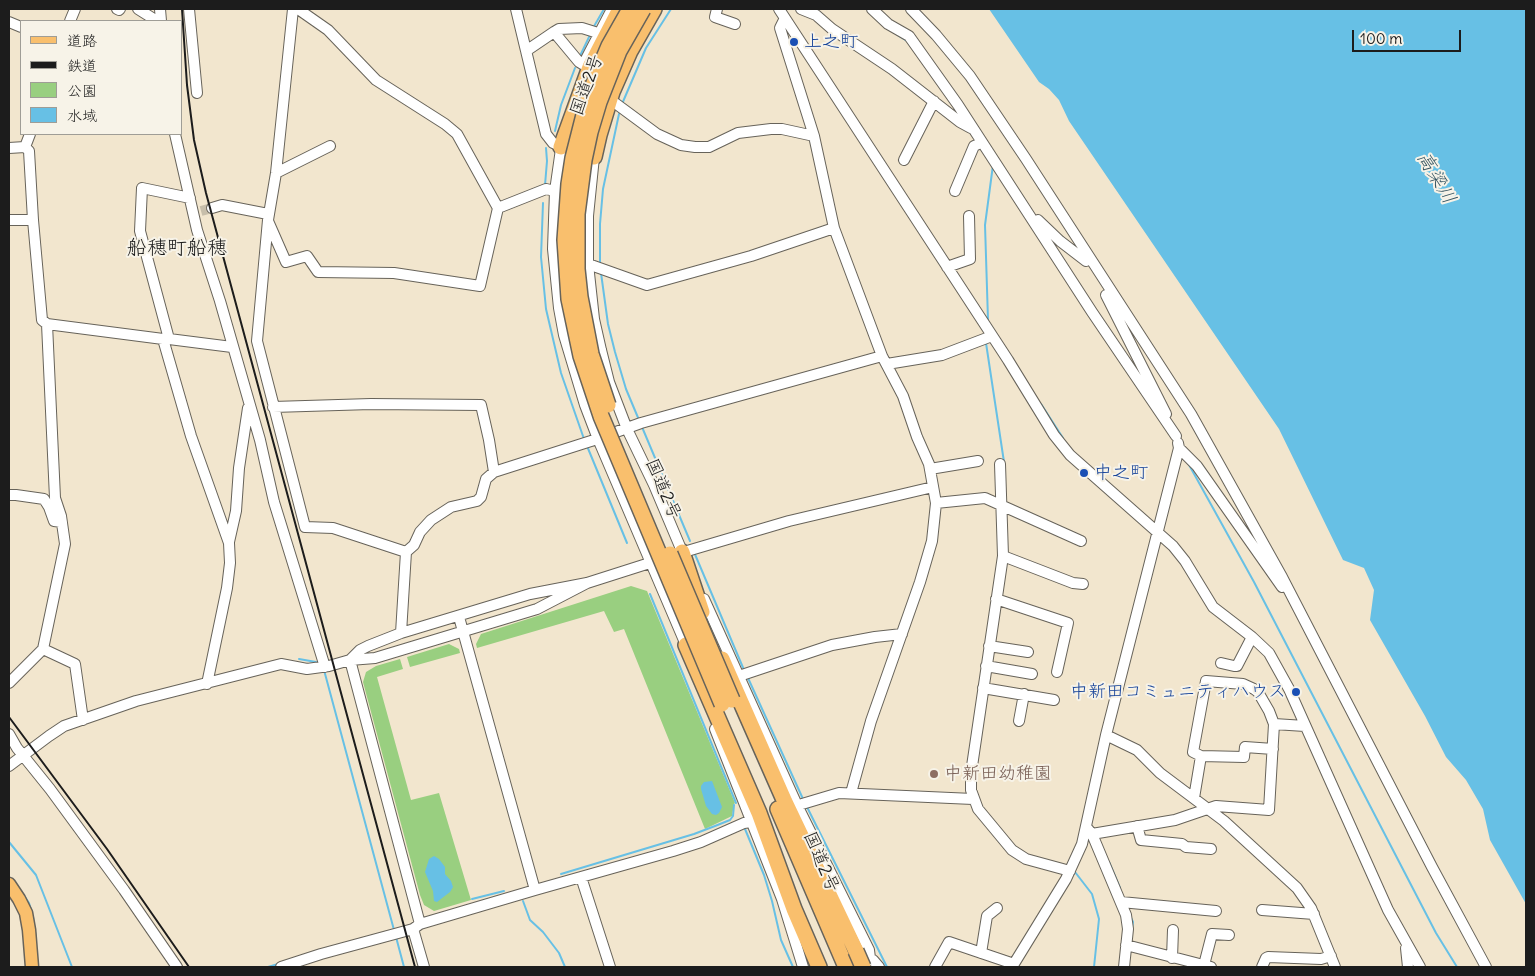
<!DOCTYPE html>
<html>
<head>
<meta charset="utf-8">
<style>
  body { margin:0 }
  #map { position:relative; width:1535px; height:976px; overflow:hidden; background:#f2e6ce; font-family:Delius,"Klee One",sans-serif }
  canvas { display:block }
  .frame { position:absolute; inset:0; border:10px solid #1c1c1c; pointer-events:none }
  .legend { position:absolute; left:20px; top:20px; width:162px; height:115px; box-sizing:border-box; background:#f7f3e8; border:1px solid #9f9d96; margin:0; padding:6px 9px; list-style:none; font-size:15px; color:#1c1c1c }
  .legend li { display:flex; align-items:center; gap:10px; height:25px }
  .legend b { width:25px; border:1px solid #9f9d96 }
  .scale { position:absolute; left:1352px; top:30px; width:109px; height:22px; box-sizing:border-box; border:2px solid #1c1c1c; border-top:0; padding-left:6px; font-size:15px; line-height:18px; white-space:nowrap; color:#1c1c1c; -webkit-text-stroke:4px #f7f3e8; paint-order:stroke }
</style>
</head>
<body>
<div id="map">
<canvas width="1535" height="976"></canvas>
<div class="frame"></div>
<ul class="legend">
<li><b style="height:6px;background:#f9bf6d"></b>道路</li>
<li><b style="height:6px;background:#1c1c1c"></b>鉄道</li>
<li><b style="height:14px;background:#99cf80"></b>公園</li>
<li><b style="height:14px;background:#67c0e5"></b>水域</li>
</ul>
<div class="scale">100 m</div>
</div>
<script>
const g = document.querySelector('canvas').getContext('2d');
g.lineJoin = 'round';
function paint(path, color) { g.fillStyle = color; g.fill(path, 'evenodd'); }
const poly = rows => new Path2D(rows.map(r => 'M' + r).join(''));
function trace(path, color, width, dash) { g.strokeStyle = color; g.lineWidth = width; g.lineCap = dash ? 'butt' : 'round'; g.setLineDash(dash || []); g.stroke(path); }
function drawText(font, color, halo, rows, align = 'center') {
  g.font = font + ' Delius,"Klee One",sans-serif'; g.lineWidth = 4; g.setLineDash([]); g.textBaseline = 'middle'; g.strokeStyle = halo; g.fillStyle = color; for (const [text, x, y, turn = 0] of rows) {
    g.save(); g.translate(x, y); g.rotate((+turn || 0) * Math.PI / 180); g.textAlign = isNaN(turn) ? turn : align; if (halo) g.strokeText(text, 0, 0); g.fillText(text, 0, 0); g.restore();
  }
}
const green = poly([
  [631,586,647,591,735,803,734,804,732,816,705,829,624,629,614,632,604,611,477,648,476,644,481,634],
  [449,644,459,649,460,653,410,667,407,657],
  [400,659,403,669,377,677,411,800,439,793,471,900,434,911,424,905,420,895,363,682,366,672,376,666]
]);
const water = poly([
  [989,9,1526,9,1526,904,1490,840,1483,809,1466,780,1446,757,1425,716,1370,620,1374,590,1364,568,1343,560,1279,429,1069,121,1059,100,1049,89,1039,82],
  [712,781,722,807,719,813,716,815,712,814,706,806,701,789,701,786,704,782],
  [434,856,439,859,445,867,445,874,451,881,453,887,450,892,437,902,434,901,433,891,425,872,429,859]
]);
const stream = poly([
  [593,28,604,9],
  [896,34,907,41],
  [579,58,590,35],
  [622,104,646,48,671,9],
  [555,131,561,105,575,68],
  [545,185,547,161,546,148],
  [543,203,541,257,546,309,561,373,584,439],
  [600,263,600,224,603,189,619,114],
  [601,273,608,324,615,352,626,389,639,420],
  [988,320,985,225,993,165],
  [986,343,1004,462],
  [1041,404,1063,438],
  [642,427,690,541],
  [587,446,627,543],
  [1188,463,1254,582,1436,933,1457,967],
  [694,552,744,670],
  [650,594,736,803],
  [299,659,316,662],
  [324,670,394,930],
  [748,678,803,799],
  [807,807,887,967],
  [745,829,764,875,772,901,781,940,793,967],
  [9,842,36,875,72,967],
  [1109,862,1120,888],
  [1075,872,1092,894,1099,919,1094,967],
  [561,874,694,834,715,826,730,820,733,816,734,805],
  [23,894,29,903,31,910],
  [472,899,504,891],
  [523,901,530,920,543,932,559,953,565,967],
  [33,917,36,939],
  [1131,918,1133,922,1132,928],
  [396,937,404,967],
  [268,967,278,964]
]);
const minorTunnel = poly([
  [201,211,212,208]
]);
const minor = poly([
  [117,9,119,10,120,9],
  [138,9,157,21],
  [160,9,161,21],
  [189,9,197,93],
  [293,9,276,173,268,220,257,341,305,527,333,528,406,552,414,545,420,532,431,520,451,507,477,501,481,497,486,479,494,472,591,441,641,423,882,356],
  [298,9,328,30,376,80,445,124,457,134,498,208,546,189,555,191],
  [516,9,546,134,553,143,567,149],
  [717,9,715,17,735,24],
  [779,9,1008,360,1054,435,1070,455,1173,546,1185,561,1213,607,1252,637,1269,653,1289,689,1388,910,1420,967],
  [801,9,816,15,832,29,892,69,960,122,971,128],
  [872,9,888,24,909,36,958,105,1092,312,1176,436],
  [911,9,936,35,970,76,1026,159,1191,414,1282,577,1432,867,1486,967],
  [785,18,780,28,814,136,834,228,882,356,903,396,917,437,929,464,936,503,932,541,920,582,871,721,851,793],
  [70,21,75,9],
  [9,22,21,27],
  [554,32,559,29,582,28,598,33],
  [526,51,554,32,579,62,584,65],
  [585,61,612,9],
  [615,103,657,134,681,145,695,147,709,147,738,133,771,129,782,129,814,136],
  [175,134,197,230,220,301,260,440,274,502,325,667],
  [562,142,555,191,553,249,559,308,564,335,585,405,598,439,686,645,687,650],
  [9,148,25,147],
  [588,155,594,157,588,216,588,264,594,319,601,350,609,382,627,429,654,485,684,556],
  [904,160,934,101],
  [276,173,330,146],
  [955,191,974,146,981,143],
  [190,198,142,188,140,231,169,339,232,347],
  [212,208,222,205,268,214],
  [9,220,33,220],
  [1038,220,1060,241,1086,261,1088,260],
  [268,221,286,262,307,256,318,272,394,273,480,286,498,208],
  [588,264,647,285,751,256,834,228],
  [947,267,970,259,969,216],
  [1106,295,1166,414],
  [47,324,163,339,191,436,229,543,230,563,227,588,207,684],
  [887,364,942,355,992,336],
  [273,407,371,404,481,405,489,440,494,472],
  [1178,443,1179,448,1197,466,1282,587],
  [1000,464,1003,556,971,773,971,790,978,809,1012,850,1026,859,1070,871],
  [930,469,978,461],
  [9,495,16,495,44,499,49,507,54,521,62,522],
  [936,503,985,498,1081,541],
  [229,542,236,511,239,468,248,408],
  [677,554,789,521,933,487],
  [1003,556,1073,583,1083,584],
  [704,599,797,805,869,950,870,958],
  [996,599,1068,623,1057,672],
  [459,617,535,890],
  [401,633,406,552],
  [989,646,1028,652],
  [43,649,75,664,83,720],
  [350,660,360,650,368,646,401,633,530,594,587,583,656,561],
  [350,660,420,924],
  [1221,663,1234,666,1237,666,1252,637],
  [986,666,1032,674],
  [739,676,832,645,875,637,902,634],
  [9,683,43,649,65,544,61,516,55,498,47,324,42,320,33,220,29,151,25,147,30,134],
  [983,688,1054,700],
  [1019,721,1024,694],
  [1274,724,1305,726],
  [715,729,782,899,803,967],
  [9,734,17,748,50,789,124,890,177,967],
  [1106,735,1137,750,1160,773,1224,821,1297,888,1311,908,1335,967],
  [1201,756,1244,757,1245,747,1273,749],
  [9,766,49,736,64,726,136,701,281,664,307,669,329,666,350,660,375,658,537,609,587,583],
  [792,807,839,793,973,799],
  [1137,826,1141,840,1182,844,1186,847,1211,849],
  [1088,829,1092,834,1126,915,1128,929,1124,967],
  [1092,834,1175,820,1216,806,1269,810,1274,724,1269,711,1258,692,1254,689,1243,684,1206,681,1193,752,1201,756,1194,798],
  [581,877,610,967],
  [1121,902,1216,911],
  [1262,910,1314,914],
  [413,929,424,967],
  [1126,945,1211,967],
  [1406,948,1408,967],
  [981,953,987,916,997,908],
  [1172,958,1173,930],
  [864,959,873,960,879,967],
  [1204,965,1212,934,1229,935],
  [281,967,321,954,413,929,420,924,535,890,673,851,701,842,744,823,757,821],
  [935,967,949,942,1014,964],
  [1012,967,1066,879,1082,844,1106,735,1179,448],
  [1262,967,1266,958,1268,957,1321,959,1331,956]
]);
const major = poly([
  [9,884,19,899,26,913,29,930,32,967]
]);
const highway = poly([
  [561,147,590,67,620,9],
  [594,157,599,135,612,92,630,51,654,9],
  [682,552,702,612],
  [686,645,759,813,794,909,819,967],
  [722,659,785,802,856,951],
  [778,809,846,967]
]);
const rail = poly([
  [182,9,187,85,194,140,206,193,415,967],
  [9,717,107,849,189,967]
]);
const highwayBridge = poly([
  [630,9,609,46,598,72,588,99,573,158,569,184,565,240,569,299,581,356,601,416,722,704],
  [608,405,591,354,580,297,577,269,577,214,584,160,590,132,599,102,619,51,643,9],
  [670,554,732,700],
  [856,951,863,967]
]);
const markers = [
  [794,42,5,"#1a4fb4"],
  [1084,473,5,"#1a4fb4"],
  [1296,692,5,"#1a4fb4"],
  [934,774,5,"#8d6e63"]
];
const transitNames = [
  ["上之町",804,42],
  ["中之町",1094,473],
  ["中新田コミュニティハウス",1286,692,"right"]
];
const streetNames = [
  ["国道2号",587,85,-70],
  ["国道2号",663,489,67],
  ["国道2号",821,862,67]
];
const educationNames = [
  ["中新田幼稚園",944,774]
];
const waterNames = [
  ["高梁川",1436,178,59]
];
const quarterNames = [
  ["船穂町船穂",177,248]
];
paint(green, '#99cf80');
paint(water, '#67c0e5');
trace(stream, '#67c0e5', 2);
trace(minorTunnel, '#c7beaa', 10, [10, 5]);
trace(minor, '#67635a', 12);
trace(major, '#67635a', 15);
trace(highway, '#67635a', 18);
trace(minor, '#fff', 10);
trace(major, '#f9bf6d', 12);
trace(highway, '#f9bf6d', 15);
trace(rail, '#1c1c1c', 2);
trace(highwayBridge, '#67635a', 18, []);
trace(highwayBridge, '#f9bf6d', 15);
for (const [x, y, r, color] of markers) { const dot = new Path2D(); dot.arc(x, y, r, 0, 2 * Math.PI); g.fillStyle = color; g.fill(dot); trace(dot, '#f7f3e8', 2); }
drawText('18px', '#164399', '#f7f3e8', transitNames, 'left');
drawText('18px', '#1c1c1c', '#f7f3e8', streetNames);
drawText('18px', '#785e54', '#f7f3e8', educationNames, 'left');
drawText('italic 19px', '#365562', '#f7f3e8', waterNames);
drawText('20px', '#1c1c1c', '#f7f3e8', quarterNames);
</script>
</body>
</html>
